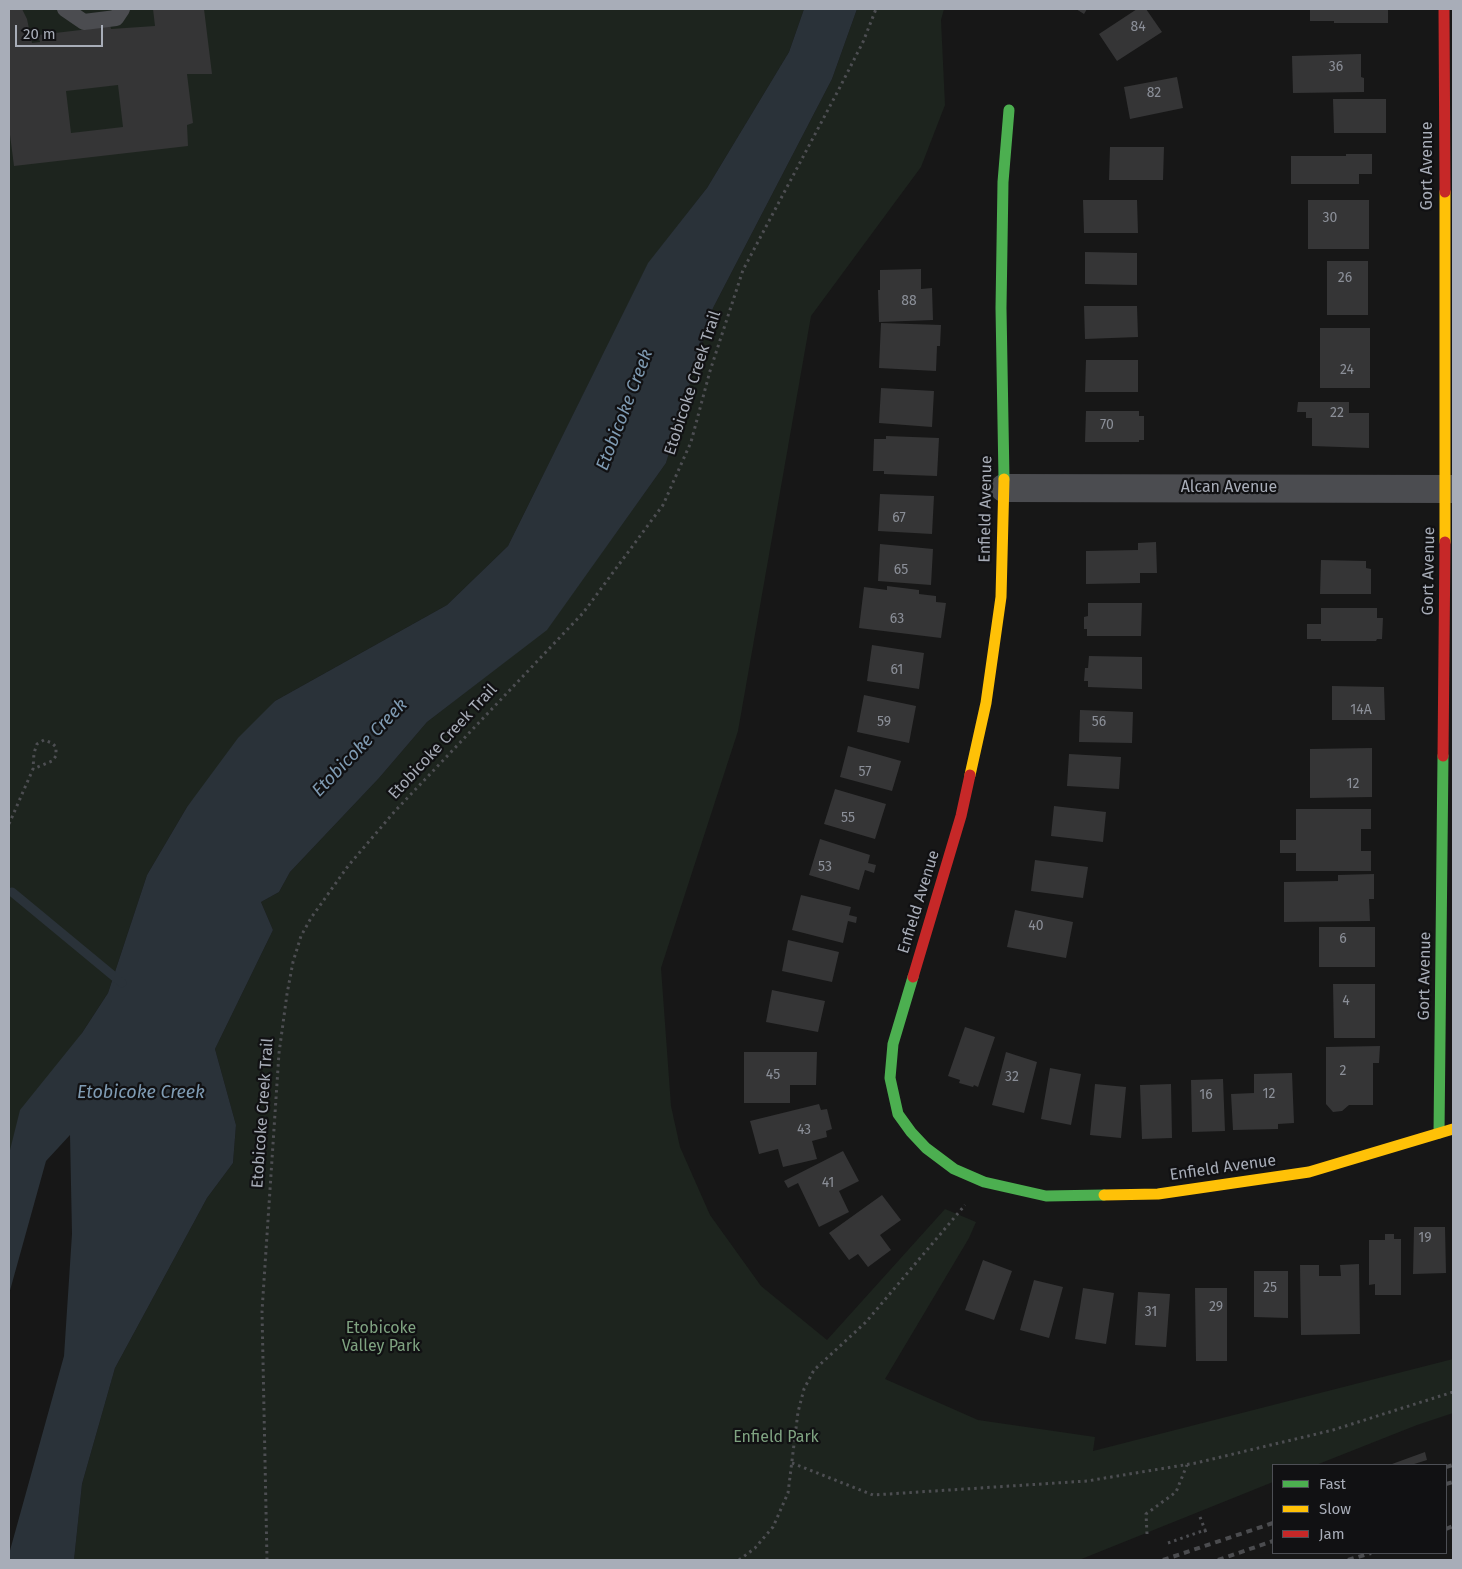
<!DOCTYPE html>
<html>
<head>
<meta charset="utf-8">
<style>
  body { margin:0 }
  #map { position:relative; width:1462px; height:1569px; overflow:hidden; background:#171717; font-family:"Fira Sans",sans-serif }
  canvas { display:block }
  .frame { position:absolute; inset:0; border:10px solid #a8adb8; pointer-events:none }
  .legend { position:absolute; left:1272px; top:1464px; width:175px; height:90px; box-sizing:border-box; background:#111113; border:1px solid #4d4f55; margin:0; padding:6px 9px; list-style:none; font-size:15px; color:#a8adb8 }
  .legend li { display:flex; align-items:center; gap:10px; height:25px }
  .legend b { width:25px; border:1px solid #4d4f55 }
  .scale { position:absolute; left:15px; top:25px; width:88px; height:22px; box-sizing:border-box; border:2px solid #a8adb8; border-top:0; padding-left:6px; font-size:15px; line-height:18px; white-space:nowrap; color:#a8adb8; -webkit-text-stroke:4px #111113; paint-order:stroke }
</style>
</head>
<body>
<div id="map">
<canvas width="1462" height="1569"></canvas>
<div class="frame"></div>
<ul class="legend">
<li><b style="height:6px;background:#4caf50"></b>Fast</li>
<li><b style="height:6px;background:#ffc107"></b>Slow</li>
<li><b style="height:6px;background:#c62828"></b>Jam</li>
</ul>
<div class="scale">20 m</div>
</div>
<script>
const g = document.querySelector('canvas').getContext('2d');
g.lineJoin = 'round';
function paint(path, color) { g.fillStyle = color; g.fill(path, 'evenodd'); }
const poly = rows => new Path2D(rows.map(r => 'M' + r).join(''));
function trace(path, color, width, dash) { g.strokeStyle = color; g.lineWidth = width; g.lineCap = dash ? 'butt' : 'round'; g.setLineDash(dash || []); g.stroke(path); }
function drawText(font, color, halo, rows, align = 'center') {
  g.font = font + ' "Fira Sans",sans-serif'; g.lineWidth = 4.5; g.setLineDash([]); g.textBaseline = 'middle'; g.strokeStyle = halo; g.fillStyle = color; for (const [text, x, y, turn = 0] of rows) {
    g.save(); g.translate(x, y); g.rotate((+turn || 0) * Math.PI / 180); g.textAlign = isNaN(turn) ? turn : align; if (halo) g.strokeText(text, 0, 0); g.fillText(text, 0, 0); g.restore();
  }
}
const green = poly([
  [9,9,804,9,789,52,707,188,648,264,508,546,447,605,275,701,187,807,147,875,108,993,82,1033,9,1154],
  [857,9,944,9,941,20,945,105,921,167,811,316,738,731,661,968,671,1106,680,1147,710,1215,761,1286,827,1340,945,1209,976,1222,969,1238,885,1379,978,1420,1095,1437,1093,1451,1453,1359,1453,1413,1417,1425,1316,1465,1273,1465,1273,1482,1079,1560,74,1560,82,1484,115,1368,207,1198,233,1163,236,1125,215,1049,273,930,261,902,279,892,290,872,379,778,427,722,547,629,666,463,713,308,832,79]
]);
const water = poly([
  [804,9,857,9,832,79,713,308,666,463,547,630,427,722,379,778,290,872,279,892,261,902,273,930,215,1049,236,1125,233,1163,207,1198,115,1368,82,1484,74,1560,9,1560,9,1554,64,1356,72,1234,70,1135,46,1161,9,1294,9,1154,20,1110,82,1033,108,993,147,875,187,807,238,738,275,701,447,605,508,546,648,263,707,188,789,52]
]);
const stream = poly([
  [12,892,122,983]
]);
const building = poly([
  [9,9,22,9,27,19,32,43,40,42,38,35,89,29,109,21,111,29,155,26,153,9,204,9,212,74,187,74,193,123,187,125,188,146,14,166,9,127],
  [118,85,123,127,71,133,66,91],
  [1076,9,1087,9,1084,14],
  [1137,9,1146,9,1162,32,1117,61,1099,34],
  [1310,9,1388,9,1388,23,1334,23,1334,21,1310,21],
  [1361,54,1361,77,1364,78,1364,92,1293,93,1292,56],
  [1177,77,1183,108,1130,119,1124,87],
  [1333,99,1386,99,1386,133,1334,133],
  [1110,147,1164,147,1163,180,1109,180],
  [1346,154,1372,154,1372,174,1359,174,1359,184,1291,184,1291,156,1346,156],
  [1083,200,1137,200,1138,233,1084,233],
  [1308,200,1369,200,1369,249,1308,249],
  [1085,252,1137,253,1137,285,1085,284],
  [1327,261,1368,261,1368,315,1327,315],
  [921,269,921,289,932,288,933,320,879,322,878,290,880,290,880,270],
  [1084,306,1137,306,1138,337,1085,339],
  [881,323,941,325,940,346,937,346,936,371,879,368],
  [1320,328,1370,328,1370,388,1320,388],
  [1086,360,1138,360,1138,392,1085,392],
  [881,388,934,391,932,427,879,423],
  [1298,402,1349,402,1349,413,1369,413,1369,448,1312,446,1312,418,1306,418,1306,412,1297,412],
  [1086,411,1139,411,1139,416,1144,416,1144,440,1139,440,1139,442,1085,442],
  [886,436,939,438,937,476,884,474,884,471,873,471,874,439,886,439],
  [880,494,934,496,932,534,878,531],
  [1156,542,1157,573,1140,573,1140,583,1086,584,1086,551,1138,550,1138,543],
  [880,544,933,549,931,585,878,581],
  [1321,560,1366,561,1366,568,1371,569,1371,594,1320,594],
  [887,586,919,590,919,594,936,596,936,602,946,603,941,638,859,628,864,587,887,590],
  [1088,603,1142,603,1141,636,1087,636,1087,629,1084,629,1084,617,1088,616],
  [1321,608,1377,608,1377,618,1383,618,1382,639,1377,639,1376,641,1321,641,1321,639,1307,639,1307,624,1321,624],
  [872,645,924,653,919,689,867,681],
  [1089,656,1142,657,1142,689,1088,687,1088,681,1084,681,1085,668,1088,668],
  [1332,686,1384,687,1385,720,1332,720],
  [864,695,916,706,909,743,857,732],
  [1080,710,1133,712,1132,743,1079,742],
  [848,746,901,761,892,791,840,777],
  [1372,748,1372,797,1310,798,1310,749],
  [1069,754,1121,757,1119,789,1067,786],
  [835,789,886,804,875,839,824,824],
  [1054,806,1106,812,1103,842,1051,836],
  [1296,809,1371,809,1371,829,1361,829,1361,851,1371,851,1371,871,1296,871,1296,853,1280,853,1280,840,1296,840],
  [820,839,870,855,868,863,876,865,874,873,865,870,859,890,809,875],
  [1035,860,1088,867,1083,898,1031,891],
  [1374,874,1374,899,1369,899,1370,921,1284,922,1284,882,1338,881,1338,875],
  [801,895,851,907,849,915,857,917,856,923,848,921,843,943,792,930],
  [1015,910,1073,922,1066,958,1007,947],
  [1319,927,1375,927,1375,967,1319,967],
  [788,940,839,952,832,982,782,971],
  [1333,984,1375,984,1375,1038,1334,1038],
  [772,990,825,1001,818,1032,766,1022],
  [965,1027,995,1037,978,1087,974,1085,973,1087,959,1083,960,1080,948,1076],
  [1380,1046,1379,1063,1373,1063,1373,1105,1349,1105,1342,1111,1333,1112,1326,1104,1326,1047],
  [744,1052,817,1052,816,1085,790,1085,790,1103,744,1103],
  [1006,1052,1037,1062,1024,1113,992,1105],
  [1050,1068,1081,1074,1071,1125,1041,1119],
  [1292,1073,1294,1123,1278,1124,1278,1129,1233,1130,1231,1094,1254,1093,1254,1074],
  [1223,1079,1225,1131,1192,1132,1191,1080],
  [1095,1084,1126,1087,1121,1138,1090,1135],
  [1171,1084,1172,1138,1142,1139,1140,1085],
  [819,1104,821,1110,827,1109,832,1129,826,1131,827,1137,812,1141,817,1159,783,1167,778,1149,759,1154,750,1121],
  [843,1151,859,1181,839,1191,849,1212,819,1227,798,1183,788,1188,784,1181],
  [882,1195,901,1220,880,1235,891,1250,868,1267,858,1254,849,1260,829,1233],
  [1414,1227,1445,1227,1446,1273,1413,1274],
  [1385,1234,1394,1234,1394,1239,1401,1239,1401,1295,1375,1295,1375,1284,1369,1285,1369,1240,1385,1240],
  [983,1260,1012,1271,994,1320,965,1310],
  [1359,1264,1360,1334,1301,1335,1300,1265,1319,1265,1319,1276,1341,1276,1340,1265],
  [1254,1271,1288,1271,1288,1318,1254,1317],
  [1034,1280,1063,1287,1049,1338,1020,1330],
  [1083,1288,1114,1293,1106,1344,1075,1339],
  [1195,1288,1227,1288,1227,1361,1196,1361],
  [1138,1292,1170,1294,1166,1347,1135,1345],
  [1425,1452,1427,1460,1411,1465,1392,1465,1392,1464]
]);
const path = poly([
  [9,824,33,769,34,753,37,744,44,740,52,743,56,747,56,756,52,761,33,769],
  [792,1463,873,1495,1087,1481,1196,1463,1333,1430,1453,1392],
  [1200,1517,1205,1530],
  [1147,1534,1146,1514,1176,1492,1187,1465],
  [1168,1543,1205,1530,1207,1536],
  [267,1560,262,1311,279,1053,287,994,293,962,301,936,311,918,348,866,395,811,583,613,663,505,691,442,710,371,743,270,839,89,863,42,876,9],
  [739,1560,755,1548,773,1527,788,1493,798,1412,804,1389,814,1370,866,1322,965,1205]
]);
const lane = poly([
  [65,9,84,22,116,18,122,9]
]);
const street = poly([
  [1004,488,1453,489]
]);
const fast = poly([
  [1004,479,1001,308,1003,182,1009,110],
  [913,977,893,1044,890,1078,898,1114,911,1132,926,1148,954,1169,984,1182,1046,1196,1104,1195],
  [1439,1133,1443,756]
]);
const slow = poly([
  [1445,192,1445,542],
  [970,775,986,703,1001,597,1004,479],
  [1104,1195,1158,1194,1309,1172,1453,1129]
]);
const jam = poly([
  [1444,9,1445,192],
  [1443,756,1445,542],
  [913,977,961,816,970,775]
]);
const rail = poly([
  [1446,1467,1453,1465],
  [1446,1484,1453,1482],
  [1446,1529,1453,1526],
  [1163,1560,1273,1523],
  [1218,1560,1273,1541],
  [1348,1560,1371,1553]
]);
const numberNames = [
  ["84",1138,27],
  ["36",1336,67],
  ["82",1154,93],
  ["30",1330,218],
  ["26",1345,278],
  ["88",909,301],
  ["24",1347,370],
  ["22",1337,413],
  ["70",1107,425],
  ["67",899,518],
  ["65",901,570],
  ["63",897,619],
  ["61",897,670],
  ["14A",1361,710],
  ["59",884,722],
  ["56",1099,722],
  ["57",865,772],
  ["12",1353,784],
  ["55",848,818],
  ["53",825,867],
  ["40",1036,926],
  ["6",1343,939],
  ["4",1346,1001],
  ["2",1343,1071],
  ["45",773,1075],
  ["32",1012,1077],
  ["12",1269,1094],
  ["16",1206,1095],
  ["43",804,1130],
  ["41",828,1183],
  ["19",1425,1238],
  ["25",1270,1288],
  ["29",1216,1307],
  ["31",1151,1312]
];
const streetNames = [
  ["Gort Avenue",1428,166,-90],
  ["Etobicoke Creek Trail",693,383,-72],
  ["Alcan Avenue",1229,488],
  ["Enfield Avenue",986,509,-89],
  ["Gort Avenue",1429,571,-89],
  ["Etobicoke Creek Trail",443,742,-47],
  ["Enfield Avenue",919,902,-73],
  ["Gort Avenue",1425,976,-89],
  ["Etobicoke Creek Trail",263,1113,-86],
  ["Enfield Avenue",1223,1168,-8]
];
const parkNames = [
  ["Etobicoke",381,1329],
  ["Valley Park",381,1347],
  ["Enfield Park",776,1438]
];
const waterNames = [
  ["Etobicoke Creek",625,410,-69],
  ["Etobicoke Creek",360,748,-46],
  ["Etobicoke Creek",141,1093]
];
paint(green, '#1d241e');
paint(water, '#2a3239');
trace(stream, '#2a3239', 9);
paint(building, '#353536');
trace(path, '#4d4e52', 3, [2.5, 4]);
trace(lane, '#4b4c50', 16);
trace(street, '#4b4c50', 28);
trace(fast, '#4caf50', 11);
trace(slow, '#ffc107', 11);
trace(jam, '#c62828', 11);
trace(rail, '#4b4c4f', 4, [6, 5]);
drawText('14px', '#8b8f98', null, numberNames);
drawText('16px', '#a8adb8', '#111113', streetNames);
drawText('16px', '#7fa381', '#111113', parkNames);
drawText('italic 18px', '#7f9bb3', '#111113', waterNames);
</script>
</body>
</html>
